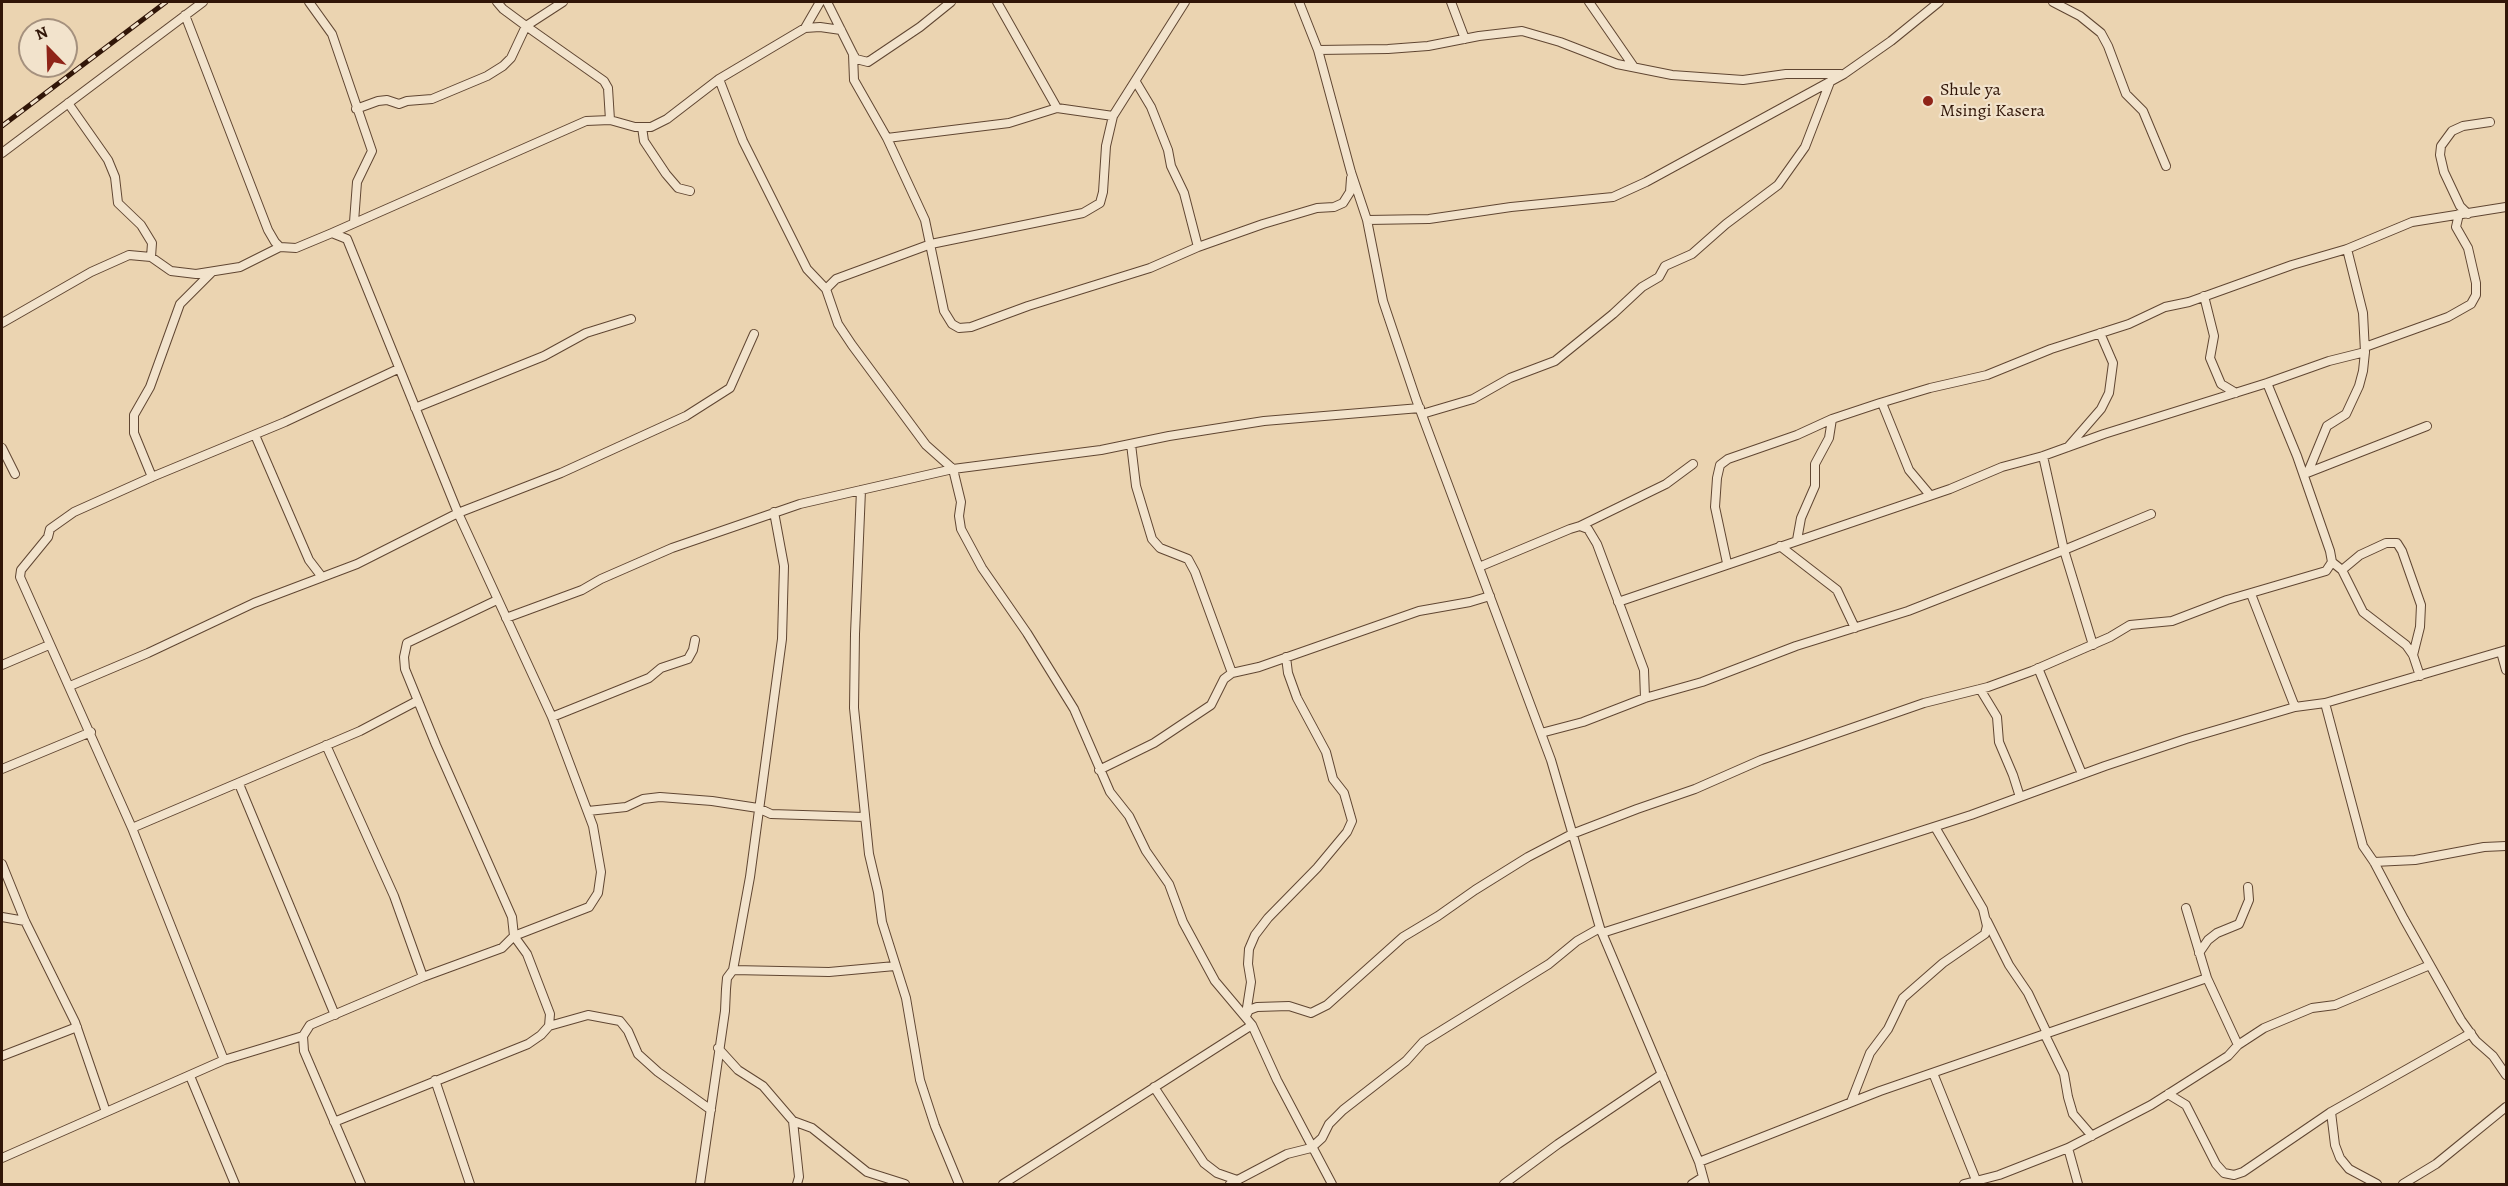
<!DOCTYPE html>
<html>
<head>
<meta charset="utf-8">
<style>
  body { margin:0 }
  #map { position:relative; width:2508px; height:1186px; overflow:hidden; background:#ebd4b1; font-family:Alegreya,serif }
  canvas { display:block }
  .frame { position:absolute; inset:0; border:3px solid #311608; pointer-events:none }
  .north { position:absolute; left:18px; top:18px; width:60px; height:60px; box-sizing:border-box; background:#f2e3cc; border:2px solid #a5917e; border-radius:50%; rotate:337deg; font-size:16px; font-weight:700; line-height:24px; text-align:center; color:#311608 }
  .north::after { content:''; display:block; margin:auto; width:21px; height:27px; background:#8f2418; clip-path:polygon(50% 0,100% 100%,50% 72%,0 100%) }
</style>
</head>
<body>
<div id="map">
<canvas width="2508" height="1186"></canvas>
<div class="frame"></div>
<div class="north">N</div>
</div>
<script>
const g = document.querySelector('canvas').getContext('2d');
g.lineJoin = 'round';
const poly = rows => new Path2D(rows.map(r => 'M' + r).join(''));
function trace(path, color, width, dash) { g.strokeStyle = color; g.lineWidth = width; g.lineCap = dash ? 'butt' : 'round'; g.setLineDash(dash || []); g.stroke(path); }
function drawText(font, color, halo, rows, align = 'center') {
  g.font = font + ' Alegreya,serif'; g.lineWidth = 4.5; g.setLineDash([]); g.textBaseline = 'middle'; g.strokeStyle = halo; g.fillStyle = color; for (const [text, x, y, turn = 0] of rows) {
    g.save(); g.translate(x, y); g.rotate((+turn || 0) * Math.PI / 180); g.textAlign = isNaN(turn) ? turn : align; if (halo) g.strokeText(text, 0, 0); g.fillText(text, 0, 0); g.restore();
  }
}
const minor = poly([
  [309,2,332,34,372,151,357,182,354,222],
  [497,2,503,9,526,26,604,81,608,88,610,120],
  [827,2,853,54,856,59,868,62,920,27,951,2],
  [997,2,1057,108,1113,116],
  [1185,2,1113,116,1106,146,1103,192,1100,203,1083,213,931,244,836,279,826,289,838,324,852,345,926,445,953,469,961,502,959,516,961,529,982,568,1027,633,1074,709,1110,792,1129,816,1146,851,1169,884,1183,922,1215,981,1252,1025,1277,1080,1332,1184],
  [1299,2,1318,50,1351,172,1367,220,1383,301,1416,399,1551,760,1600,928,1699,1162,1705,1184],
  [1451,2,1465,39],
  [1589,2,1634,67],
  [2053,2,2080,16,2101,33,2108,46,2126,94,2143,111,2166,166],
  [185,15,268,230,275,242,280,247,296,248,332,233,347,239,458,513,552,717,593,826,601,872,598,893,589,907,514,936,527,954,550,1014,549,1026,541,1035,528,1044,334,1122],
  [805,28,820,2],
  [1318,50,1388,49,1428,46,1479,36,1522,31,1560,42,1617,64,1672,75,1743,80,1786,74,1841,74],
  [853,54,854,80,887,138,925,220,944,311,952,324,959,328,971,327,1028,306,1150,268,1198,247,1263,224,1317,208,1334,207,1343,203,1350,192,1351,178],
  [719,79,743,141,807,269,826,289],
  [1136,82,1151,107,1168,150,1171,166,1184,193,1198,247],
  [68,103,108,160,115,177,118,203,141,225,152,243,151,257],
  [356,109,378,101,387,100,399,104,407,101,432,99,487,76,503,66,511,58,526,26,563,2],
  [642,127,644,141,666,174,678,188,690,191],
  [887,138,1009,123,1057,108],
  [2,153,203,2],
  [2468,214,2460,206,2444,172,2440,155,2441,146,2452,131,2463,126,2490,122],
  [1367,220,1429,219,1511,207,1613,197,1646,182,1844,74,1891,41,1939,2],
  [332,233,586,121,610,120,635,127,651,127,667,119,719,79,805,28,820,27,841,30],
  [2204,296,2214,336,2210,358,2221,384,2236,393],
  [2,323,91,272,129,255,151,257,171,271,196,274,240,267,280,247],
  [2365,347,2448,317,2471,304,2476,295,2476,283,2468,248,2456,227,2459,214],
  [1882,403,1909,470,1930,495],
  [415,408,544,356,586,333,631,319],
  [1422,414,1473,399,1510,378,1555,361,1613,314,1642,287,1659,277,1665,266,1692,254,1726,224,1778,185,1805,147,1830,82],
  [255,435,309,560,322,577],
  [1131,444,1136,486,1152,539,1160,548,1188,559,1195,572,1232,673],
  [2068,447,2101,409,2109,393,2113,363,2100,333],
  [2,448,15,474],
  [2043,456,2064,550,2093,645],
  [2308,472,2327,426,2346,414,2359,386,2363,371,2365,352,2363,313,2347,249],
  [2307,473,2427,426],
  [152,477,134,433,134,415,150,387,180,304,212,272],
  [861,490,855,634,854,708,869,854,878,892,882,922,906,998,920,1080,935,1126,959,1184],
  [1580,526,1666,484,1693,464],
  [1797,540,1801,518,1815,486,1815,464,1829,438,1832,419],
  [1780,546,1837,590,1855,628],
  [2332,562,2342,570,2363,612,2406,645,2413,655,2420,676],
  [1727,563,1715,507,1717,478,1720,465,1728,459,1797,435,1832,419,1880,403,1930,388,1987,375,2051,349,2129,324,2165,307,2189,302,2292,265,2347,249,2412,222,2506,207],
  [1479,567,1570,529,1580,526,1588,529,1597,544,1644,670,1645,698],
  [2342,570,2360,555,2386,543,2397,543,2402,551,2421,605,2420,627,2413,655],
  [2251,594,2295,707],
  [1618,602,1950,489,2002,467,2043,456,2104,434,2267,383,2329,361,2365,352],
  [506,618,582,590,601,579,672,548,800,504,861,490,953,469,1101,450,1169,436,1264,421,1420,408],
  [2501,652,2506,670],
  [2,665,49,645],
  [2038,668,2082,774],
  [70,686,148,653,254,603,357,564,458,513,561,473,686,416,730,388,754,334],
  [1980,689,1997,717,1999,742,2013,775,2020,797],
  [2325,703,2363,846,2374,862,2404,919,2461,1020,2476,1041,2493,1056,2506,1075],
  [552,717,649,678,661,668,688,659,693,650,695,640],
  [1541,733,1583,722,1645,698,1702,682,1796,646,1908,611,2064,550,2151,514],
  [326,745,394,896,423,977],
  [2,769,91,732],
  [1099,770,1154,743,1211,705,1224,679,1232,673,1259,667,1419,611,1470,602,1490,596],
  [239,784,335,1015],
  [588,811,626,807,643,799,660,797,712,801,758,808,771,814,865,817],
  [132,828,360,731,417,701],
  [2374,862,2415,860,2484,847,2506,846],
  [2,864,25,921,75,1022,106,1112],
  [2186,908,2207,978,2238,1045],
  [2,917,25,921],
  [1987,921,2009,965,2028,993,2047,1033],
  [1602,933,1971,815,2105,766,2186,739,2295,707,2325,703,2363,692,2506,650],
  [2199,953,2208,940,2217,933,2239,924,2249,900,2248,887],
  [733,970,750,877,782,639,784,566,774,512],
  [1246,1014,1251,982,1248,964,1249,949,1255,935,1268,918,1317,868,1347,832,1352,821,1344,793,1333,779,1326,752,1297,698,1288,673,1286,657],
  [1246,1016,1249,1010,1257,1007,1289,1006,1311,1013,1327,1005,1403,937,1438,916,1475,890,1528,857,1572,834,1637,809,1695,789,1761,760,1826,737,1924,703,1988,687,2032,671,2110,637,2130,625,2172,621,2227,600,2326,571,2332,562,2330,551,2297,456,2267,383],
  [549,1026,588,1015,620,1021,628,1031,638,1054,658,1072,711,1110],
  [2045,1035,2064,1074,2068,1097,2073,1114,2092,1136],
  [303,1036,224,1060,132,828,20,577,21,570,48,537,50,529,74,512,152,477,285,422,398,369],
  [718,1048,738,1070,763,1086,793,1121,812,1128,867,1172,905,1184],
  [2,1056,77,1027],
  [1933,1073,1976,1180],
  [190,1076,235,1184],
  [435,1080,470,1184],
  [1154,1087,1204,1163,1217,1173,1237,1180],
  [2168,1094,2186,1105,2216,1164,2224,1173,2234,1175,2243,1172,2331,1112,2471,1033],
  [1851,1102,1870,1053,1888,1029,1903,998,1943,963,1985,934,1987,926,1983,909,1935,827],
  [2331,1112,2335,1145,2340,1158,2349,1169,2377,1184],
  [793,1121,799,1177,797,1184],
  [2068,1148,2078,1184],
  [2,1158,224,1060],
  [1699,1162,1880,1091,2207,978],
  [361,1184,304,1051,303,1036,310,1025,423,977,502,948,514,936,512,917,436,745,405,669,404,657,407,643,497,600],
  [700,1184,725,1011,726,989,727,978,733,970,829,972,895,966],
  [1003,1184,1252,1025],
  [1230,1184,1287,1154,1311,1148,1322,1138,1329,1124,1343,1110,1406,1061,1423,1042,1549,964,1577,941,1600,928],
  [1504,1184,1558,1144,1662,1074],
  [1692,1184,1703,1177],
  [1964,1184,1999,1175,2068,1148,2151,1105,2228,1056,2238,1045,2264,1028,2312,1008,2335,1005,2430,965],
  [2403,1184,2436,1164,2506,1107]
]);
const rail = poly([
  [2,126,166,2]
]);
const markers = [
  [1928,101,6,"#8f2418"]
];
const poiNames = [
  ["Shule ya",1940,91],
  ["Msingi Kasera",1940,112]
];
trace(minor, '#604632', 10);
trace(minor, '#f2e3cc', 8);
trace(rail, '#311608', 5);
trace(rail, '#f2e3cc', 3, [9]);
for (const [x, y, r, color] of markers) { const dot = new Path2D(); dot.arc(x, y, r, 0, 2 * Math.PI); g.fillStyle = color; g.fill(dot); trace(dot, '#f2e3cc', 2); }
drawText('18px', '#311608', '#f2e3cc', poiNames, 'left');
</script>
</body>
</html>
